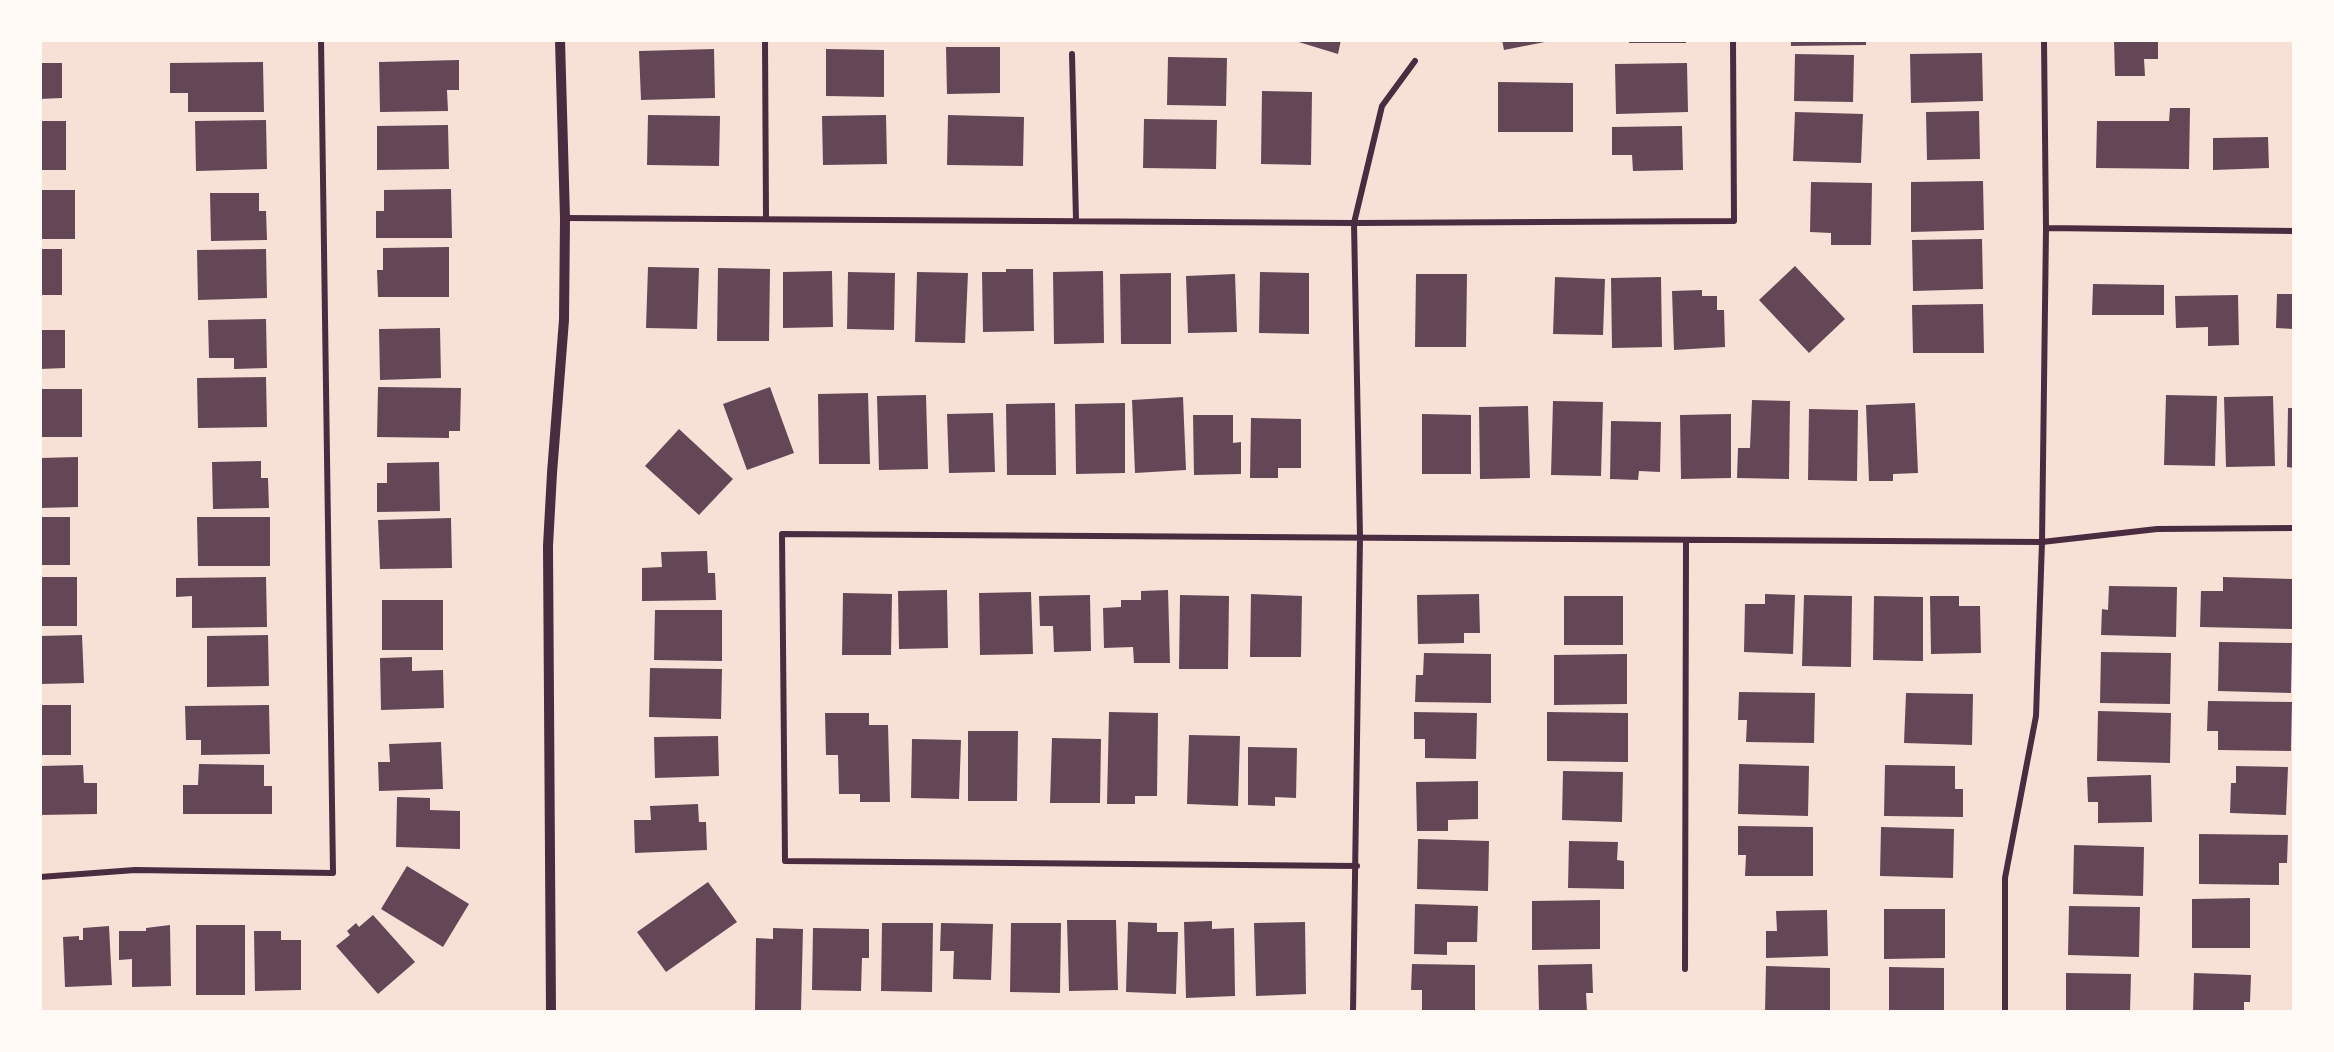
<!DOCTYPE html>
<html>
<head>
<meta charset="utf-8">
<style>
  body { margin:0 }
  #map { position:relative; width:2334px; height:1052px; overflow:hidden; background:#f7e1d7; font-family:Helvetica,sans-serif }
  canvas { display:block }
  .frame { position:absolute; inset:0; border:42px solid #fffaf5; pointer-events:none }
</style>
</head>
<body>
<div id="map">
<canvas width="2334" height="1052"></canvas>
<div class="frame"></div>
</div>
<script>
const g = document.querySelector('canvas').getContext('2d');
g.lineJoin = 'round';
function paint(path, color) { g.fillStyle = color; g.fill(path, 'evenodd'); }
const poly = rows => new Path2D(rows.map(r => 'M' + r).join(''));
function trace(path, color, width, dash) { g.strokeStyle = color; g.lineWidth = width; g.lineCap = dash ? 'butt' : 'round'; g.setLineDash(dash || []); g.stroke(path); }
const building = poly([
  [1292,40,1341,40,1338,54],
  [1502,40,1545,40,1545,42,1504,50],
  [1629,40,1686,40,1686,43,1629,43],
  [1791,40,1866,40,1866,45,1791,46],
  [2114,40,2158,40,2158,59,2144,59,2145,76,2115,76],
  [946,47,1000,47,1000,93,947,94],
  [714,49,715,98,641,100,639,51],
  [826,49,884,50,884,97,826,96],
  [1982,53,1983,101,1911,103,1910,54],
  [1795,54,1854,55,1853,102,1794,101],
  [1168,57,1227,58,1226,106,1167,105],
  [459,60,459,90,447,90,448,111,380,112,379,62],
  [263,62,264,112,188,112,188,93,170,93,170,63],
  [40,63,62,63,62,98,40,99],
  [1687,63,1688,112,1616,114,1615,64],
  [1498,82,1573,83,1573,132,1498,132],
  [1262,91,1312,92,1311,165,1261,164],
  [2170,108,2190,108,2189,169,2096,168,2097,121,2169,121],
  [1979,111,1980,159,1927,160,1926,112],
  [1795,112,1863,114,1861,163,1793,161],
  [648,115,720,116,719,166,647,165],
  [886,115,887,164,823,165,822,116],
  [948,115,1024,117,1023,166,947,165],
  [1144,119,1217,120,1216,169,1143,168],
  [266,120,267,169,196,171,195,121],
  [40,121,66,121,66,170,40,170],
  [448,125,449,169,377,170,377,126],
  [1682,126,1683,170,1633,171,1632,155,1612,155,1612,127],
  [2268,137,2269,168,2213,170,2213,138],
  [1983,181,1984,230,1911,232,1911,182],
  [1811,182,1872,183,1871,245,1831,245,1831,233,1810,232],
  [451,189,452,238,376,238,376,211,384,211,384,190],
  [40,190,75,190,75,239,40,239],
  [210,193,259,193,259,211,266,211,267,240,211,241],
  [1982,239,1983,289,1913,291,1912,240],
  [449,247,449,297,378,297,377,270,383,270,383,248],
  [40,249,62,249,62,295,40,295],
  [266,249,267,298,198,300,197,250],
  [1795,266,1845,319,1809,353,1759,300],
  [648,267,699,268,697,329,646,328],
  [718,268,770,269,769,341,717,341],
  [1006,269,1033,269,1034,331,983,332,982,272,1006,272],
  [832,271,833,327,783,328,783,272],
  [1103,271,1104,343,1054,344,1053,272],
  [848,272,895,273,894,330,847,329],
  [917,272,968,273,965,343,915,342],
  [1260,272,1309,273,1309,334,1259,333],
  [1171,273,1171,344,1121,344,1120,274],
  [1235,274,1237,332,1188,333,1186,276],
  [1416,274,1467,274,1466,347,1415,347],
  [1555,277,1605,279,1603,335,1553,334],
  [1661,277,1662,347,1612,348,1611,278],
  [2093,284,2164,285,2164,315,2092,315],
  [1702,290,1702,296,1717,296,1717,310,1724,310,1725,347,1674,350,1672,291],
  [2277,294,2294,294,2294,329,2276,328],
  [2238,295,2239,345,2208,346,2208,327,2176,328,2175,296],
  [1983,304,1984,353,1913,353,1912,305],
  [266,319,267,368,234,369,234,358,209,358,208,320],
  [440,328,441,378,380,380,379,329],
  [40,330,65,330,65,368,40,369],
  [266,377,267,427,198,428,197,378],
  [378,387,461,388,460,431,449,431,449,438,377,437],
  [770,387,794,453,747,470,723,404],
  [40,389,82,389,82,437,40,437],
  [868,393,870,464,819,464,818,394],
  [926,395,928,469,879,470,877,396],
  [2166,395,2217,396,2215,466,2164,465],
  [2273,396,2275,466,2226,467,2224,397],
  [1183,397,1186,470,1135,473,1132,400],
  [1752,400,1790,401,1789,479,1737,478,1738,448,1750,448],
  [1553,401,1603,402,1601,476,1551,475],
  [1055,403,1056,475,1007,475,1006,404],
  [1125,403,1125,473,1076,474,1075,404],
  [1915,403,1918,473,1893,474,1893,481,1869,481,1866,405],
  [1528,406,1530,478,1480,479,1479,407],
  [2288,408,2294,408,2294,468,2287,467],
  [1809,409,1858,410,1857,481,1808,480],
  [993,413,995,472,949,473,947,414],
  [1422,414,1471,415,1471,474,1422,474],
  [1731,414,1731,478,1681,479,1680,415],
  [1193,415,1233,415,1233,443,1241,442,1241,474,1194,475],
  [1251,418,1301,419,1301,468,1278,468,1278,478,1250,478],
  [1611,421,1661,422,1660,472,1639,471,1638,480,1610,479],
  [679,429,733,479,699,515,645,466],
  [78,457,78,507,40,508,40,458],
  [261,461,261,478,268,478,269,508,213,509,212,462],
  [439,462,440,511,377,512,377,483,387,483,387,463],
  [40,517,70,517,70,565,40,565],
  [197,517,270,517,270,566,198,566],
  [451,518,452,568,380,569,378,520],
  [707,551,708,573,715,573,716,600,642,601,642,568,662,567,661,552],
  [40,577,77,577,77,626,40,626],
  [266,577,267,627,192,628,192,596,176,597,176,578],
  [2223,577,2293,579,2292,629,2200,627,2201,591,2223,591],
  [2109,586,2177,587,2176,637,2101,635,2102,609,2108,610],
  [947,590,948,648,899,649,898,591],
  [1168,590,1170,663,1134,663,1133,647,1104,648,1103,608,1121,607,1121,600,1141,600,1141,591],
  [1031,592,1033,654,980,655,979,593],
  [843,593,892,594,891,655,842,655],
  [1251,594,1302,596,1301,657,1250,657],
  [1479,594,1480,633,1464,633,1464,643,1418,644,1417,595],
  [1765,594,1795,595,1793,654,1744,652,1745,604,1765,604],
  [1090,595,1091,651,1054,652,1053,626,1040,626,1039,596],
  [1180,595,1229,596,1228,669,1179,669],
  [1804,595,1852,596,1851,667,1802,666],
  [1564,596,1623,596,1623,645,1564,645],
  [1874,596,1923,597,1923,661,1873,660],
  [1930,596,1959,596,1959,606,1980,606,1981,653,1931,654],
  [382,600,443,600,443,650,382,650],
  [655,610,722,610,722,661,654,660],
  [82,635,84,683,40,684,40,636],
  [268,635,269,686,207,687,207,636],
  [2219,642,2292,643,2291,693,2218,691],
  [2101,652,2171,653,2170,704,2100,703],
  [1424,653,1491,654,1491,703,1415,702,1416,675,1423,675],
  [1627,654,1627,704,1554,705,1554,655],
  [412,657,412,671,443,670,444,708,381,710,380,658],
  [650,668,722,669,721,719,649,717],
  [1739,692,1815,693,1814,743,1746,742,1747,720,1738,720],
  [1906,693,1973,694,1972,745,1904,743],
  [2208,701,2292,702,2291,751,2218,750,2218,731,2207,731],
  [40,705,71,705,71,755,40,755],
  [269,705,270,754,201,755,201,740,186,740,185,706],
  [2098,711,2171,713,2170,763,2097,761],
  [1109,712,1158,713,1157,796,1135,796,1135,804,1107,804],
  [1414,712,1477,713,1476,759,1425,758,1425,739,1414,739],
  [1547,712,1628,713,1628,762,1547,761],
  [825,713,869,713,869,725,888,725,890,802,860,802,860,794,839,794,838,755,826,755],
  [968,731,1018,731,1017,801,968,801],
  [1189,735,1240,736,1238,806,1187,804],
  [718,736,719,776,655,778,654,737],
  [1052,738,1101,739,1100,803,1050,803],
  [912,739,961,740,959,799,911,798],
  [441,742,443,789,379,791,378,762,390,762,389,744],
  [1248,747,1297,748,1296,798,1275,797,1275,806,1248,805],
  [199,764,264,765,264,786,272,786,272,814,183,814,183,785,198,785],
  [1739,764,1809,766,1808,816,1738,814],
  [83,765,84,783,97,783,97,814,40,815,40,766],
  [1885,765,1955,766,1955,789,1963,789,1963,817,1884,816],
  [2236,766,2288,767,2286,815,2230,813,2231,783,2236,783],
  [1563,771,1623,772,1622,822,1562,820],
  [2151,775,2152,822,2098,823,2098,802,2088,802,2087,777],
  [1478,781,1478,819,1448,820,1448,831,1417,831,1416,782],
  [397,797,430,798,430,810,460,811,460,849,396,847],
  [698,804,699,822,706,822,707,850,635,853,634,820,651,820,650,806],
  [1738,826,1813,827,1813,876,1745,876,1746,855,1738,855],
  [1881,827,1954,829,1953,878,1880,876],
  [2199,834,2288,835,2287,863,2279,863,2279,885,2199,884],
  [1418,839,1489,841,1488,891,1417,889],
  [1569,841,1618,842,1617,860,1624,861,1624,889,1568,888],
  [2074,845,2144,847,2143,896,2073,894],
  [407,866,469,904,443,947,381,909],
  [708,882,737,922,666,972,637,932],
  [2250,898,2250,948,2192,948,2192,899],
  [1600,900,1600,949,1532,950,1532,901],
  [1415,904,1478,906,1477,942,1447,942,1447,955,1414,954],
  [2069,906,2140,907,2139,957,2068,955],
  [1884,909,1945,909,1945,958,1884,959],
  [1827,910,1828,956,1766,958,1766,931,1777,931,1776,911],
  [373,915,415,962,378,994,336,946,350,935,347,931,356,923,359,927],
  [1067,920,1116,920,1118,990,1069,991],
  [1212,921,1212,929,1234,928,1235,996,1186,998,1184,922],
  [1128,922,1157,923,1157,932,1178,932,1176,994,1126,992],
  [1305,922,1306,994,1256,996,1254,923],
  [882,923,933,923,932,992,881,991],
  [941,923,993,924,991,980,953,979,954,951,940,951],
  [1011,923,1061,923,1060,993,1010,992],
  [170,925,171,986,132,987,132,959,119,960,119,931,146,931,146,928],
  [196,925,245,925,245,995,196,995],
  [109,926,112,985,65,987,63,937,79,936,79,940,83,940,83,928],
  [773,928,803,929,801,1010,755,1010,756,938,773,939],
  [813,928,869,929,869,958,862,958,861,991,812,990],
  [254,931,281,931,281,940,301,940,301,990,255,991],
  [1412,964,1475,965,1475,1011,1422,1011,1422,990,1411,990],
  [1592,964,1593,993,1586,993,1587,1012,1539,1012,1538,965],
  [1766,966,1830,968,1830,1012,1765,1012],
  [1889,967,1944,968,1944,1012,1889,1012],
  [2066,973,2131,974,2130,1012,2066,1012],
  [2194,973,2251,975,2250,1002,2244,1002,2244,1012,2193,1012]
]);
const minor = poly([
  [765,40,766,218],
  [1072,54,1076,220],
  [565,218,1354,223,1734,221,1733,40],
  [2046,228,2294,231],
  [1357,866,785,861,782,534,2042,542,2157,529,2294,528],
  [40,877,135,870,333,873,321,40],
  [1685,969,1686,540],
  [1353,1012,1360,537,1354,223,1382,106,1415,61],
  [2005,1012,2005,878,2036,716,2042,542,2046,228,2044,40]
]);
const tertiary = poly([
  [551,1012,548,546,552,473,564,320,565,218,560,40]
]);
paint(building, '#644757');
trace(minor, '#4a2c40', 6);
trace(tertiary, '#4a2c40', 10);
</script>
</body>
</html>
